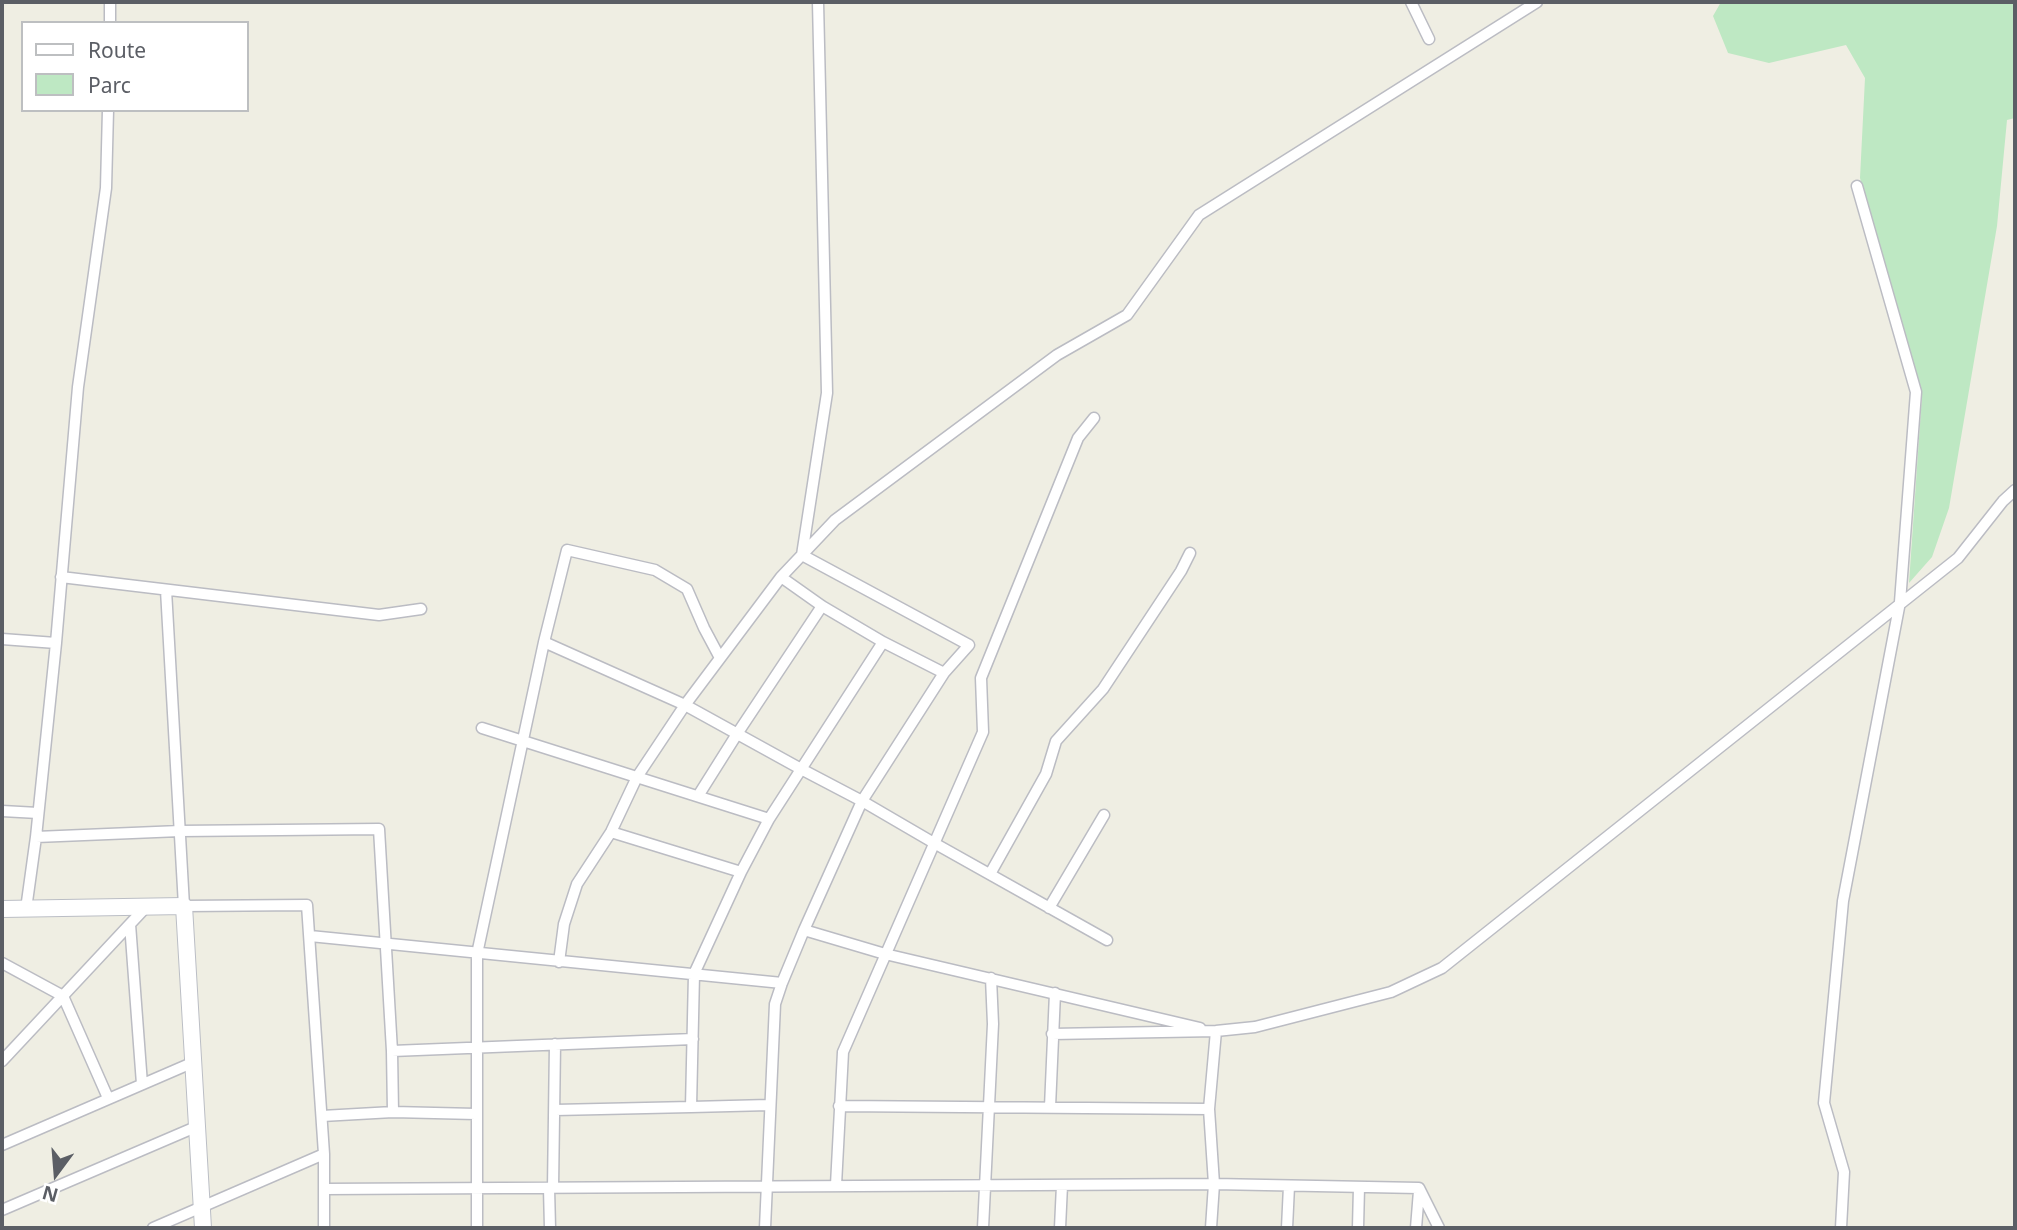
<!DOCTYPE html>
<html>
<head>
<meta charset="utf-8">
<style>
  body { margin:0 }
  #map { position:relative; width:2017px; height:1230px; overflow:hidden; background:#efeee3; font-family:"Noto Sans",sans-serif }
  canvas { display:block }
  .frame { position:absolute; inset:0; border:4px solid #5b5e65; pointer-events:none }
  .legend { position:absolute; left:21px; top:21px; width:228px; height:91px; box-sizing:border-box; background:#fff; border:2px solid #bdbfc1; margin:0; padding:9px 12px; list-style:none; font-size:21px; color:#5b5e65 }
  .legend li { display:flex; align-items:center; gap:14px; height:35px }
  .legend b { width:35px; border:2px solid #bdbfc1 }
  .north { position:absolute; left:21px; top:1139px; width:70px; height:70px; -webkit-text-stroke:5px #fff; paint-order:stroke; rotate:196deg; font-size:19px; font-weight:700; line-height:28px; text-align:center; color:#5b5e65 }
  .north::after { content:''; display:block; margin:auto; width:24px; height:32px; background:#5b5e65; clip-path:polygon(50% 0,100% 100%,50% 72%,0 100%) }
</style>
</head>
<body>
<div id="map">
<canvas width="2017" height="1230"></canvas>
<div class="frame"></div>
<ul class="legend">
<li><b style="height:9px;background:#fff"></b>Route</li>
<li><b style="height:19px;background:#bee8c3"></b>Parc</li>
</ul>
<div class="north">N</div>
</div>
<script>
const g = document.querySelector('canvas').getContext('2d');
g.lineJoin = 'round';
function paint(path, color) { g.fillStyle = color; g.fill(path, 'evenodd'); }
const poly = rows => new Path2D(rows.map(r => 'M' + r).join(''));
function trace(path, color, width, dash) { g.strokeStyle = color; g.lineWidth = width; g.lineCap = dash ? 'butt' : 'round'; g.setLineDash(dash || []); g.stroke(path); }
const green = poly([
  [1721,2,2015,2,2015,118,2007,120,1997,226,1949,508,1932,557,1909,583,1922,395,1860,178,1865,78,1846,45,1769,63,1728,53,1713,16]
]);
const street = poly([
  [1411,2,1429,39],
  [110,23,110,2],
  [61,577,379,615,421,609],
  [781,577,822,606,883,642,944,673],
  [166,590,184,906,307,905,324,1154,324,1228],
  [2,639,56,643],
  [720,658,704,628,687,589,655,570,567,550,544,642,685,705,801,769,862,801,934,843,1107,940],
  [482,728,769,819],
  [698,796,737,734,822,606],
  [2,811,38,813],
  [611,832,741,872],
  [36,837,180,831,379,829,392,1051,393,1112],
  [990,874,1046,774,1056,741,1103,689,1181,571,1190,553],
  [1049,908,1104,815],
  [26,909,36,837,56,643,78,387,106,188,108,110],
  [130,924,142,1084],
  [804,930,885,954,1200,1028],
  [310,936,782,983],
  [559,962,564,924,577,884,611,832,637,777,685,705,781,577,835,520,1057,355,1127,315,1199,215,1537,2],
  [2,963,63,996,108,1098],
  [1052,1034,1216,1031,1255,1027,1391,992,1442,968,1958,558,2003,501,2015,490],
  [392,1051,693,1039],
  [2,1061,146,907],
  [769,1105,691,1107,694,974,741,872,769,819,883,642],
  [839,1106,1209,1109],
  [1050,1107,1055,993],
  [555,1110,691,1107],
  [322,1116,393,1112,476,1114],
  [2,1145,194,1062],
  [836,1185,843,1052,983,732,981,678,1078,438,1094,418],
  [549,1188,550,1228],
  [553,1188,555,1044],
  [325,1189,1214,1184,1419,1188,1439,1228],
  [2,1210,198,1126],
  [153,1228,324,1154],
  [477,1228,477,954,544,642],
  [765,1228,775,1004,782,983,804,930,862,801,944,673,969,645,802,555,827,393,818,2],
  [983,1228,993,1024,991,978],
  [1060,1228,1062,1185],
  [1211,1228,1214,1184,1209,1109,1216,1031],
  [1287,1228,1289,1186],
  [1358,1228,1359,1187],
  [1416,1228,1419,1191],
  [1841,1228,1844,1172,1824,1103,1843,901,1900,602,1916,392,1857,186]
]);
const secondary = poly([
  [2,909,184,906,203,1228]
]);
paint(green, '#bee8c3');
trace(street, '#bbbcc3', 13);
trace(secondary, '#bbbec5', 18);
trace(street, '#fff', 10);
trace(secondary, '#fff', 16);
</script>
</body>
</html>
